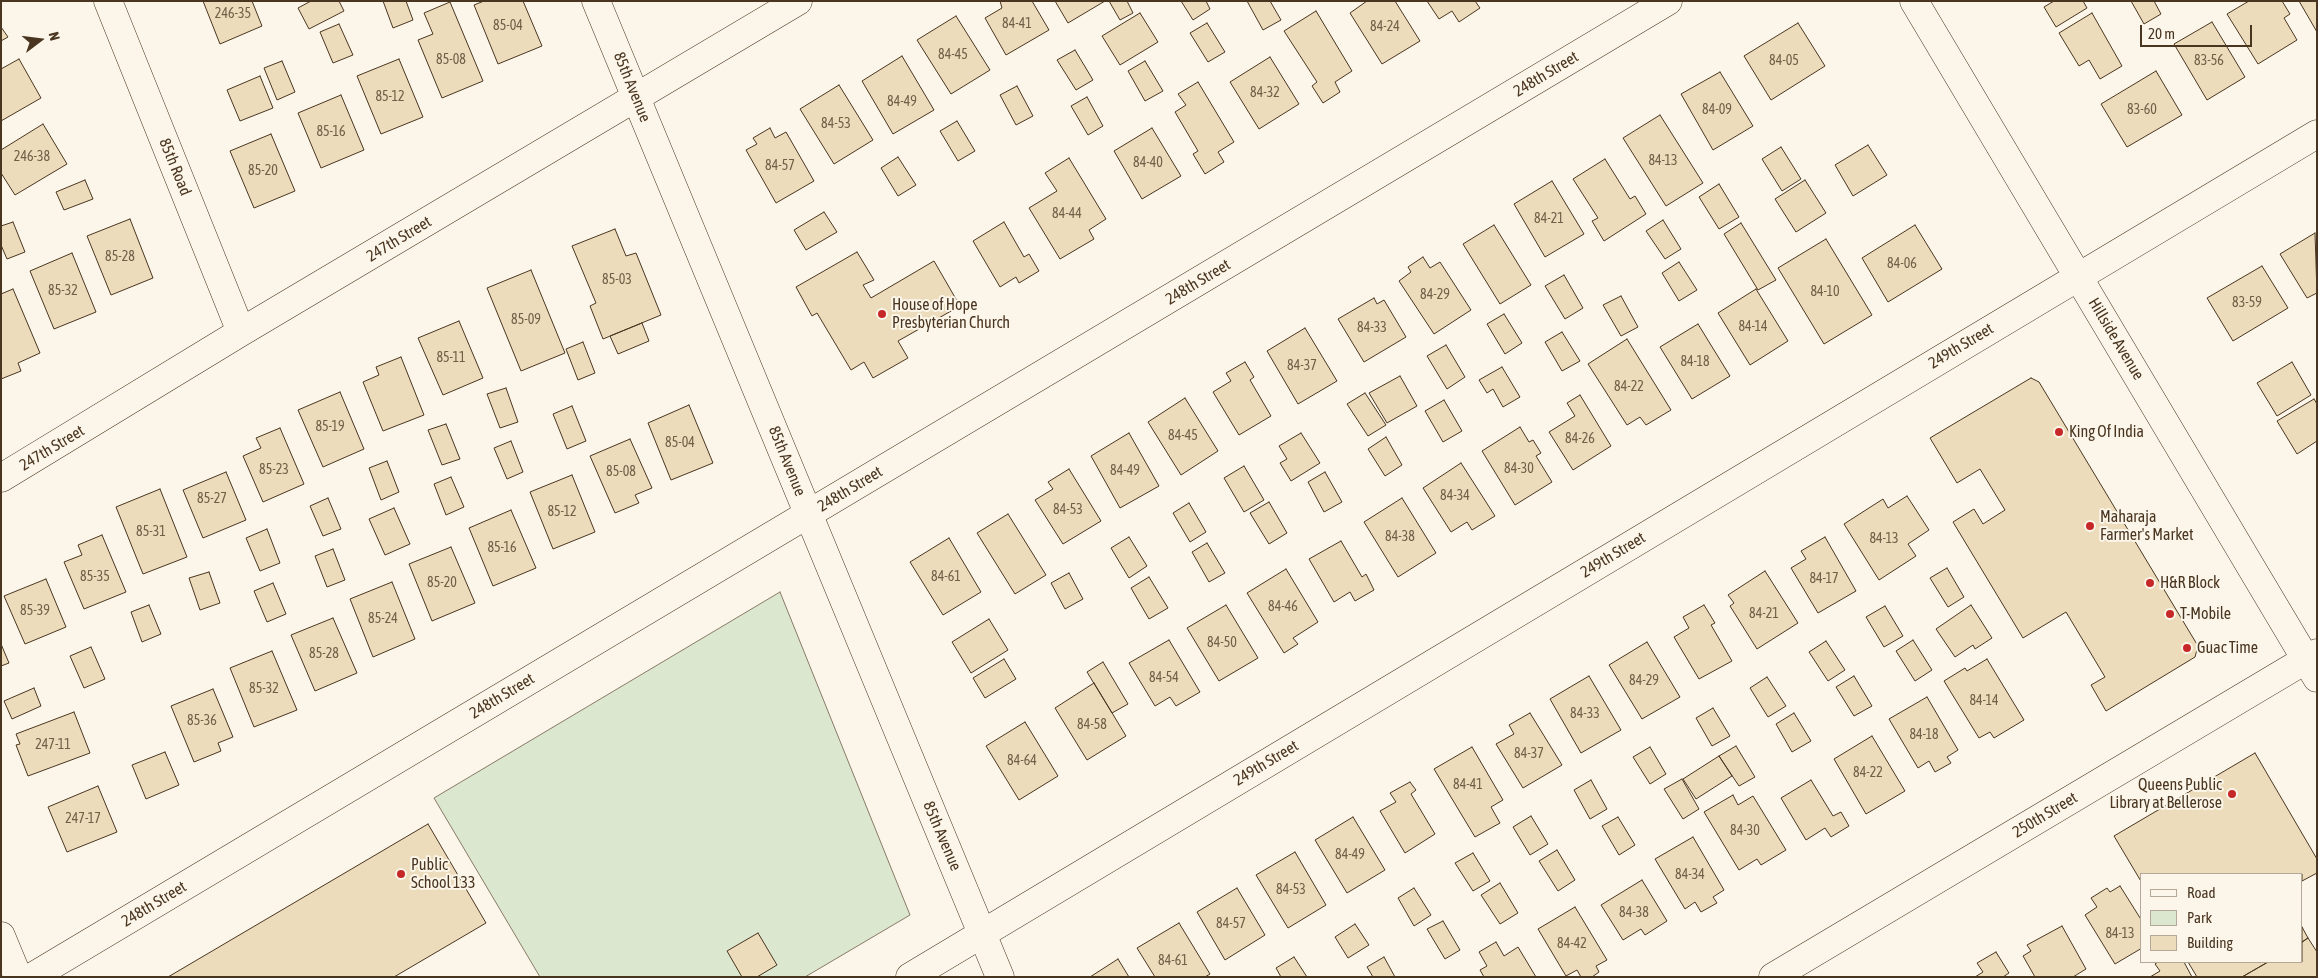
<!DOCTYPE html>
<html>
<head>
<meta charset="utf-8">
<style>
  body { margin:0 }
  #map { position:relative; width:2318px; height:978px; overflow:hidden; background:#fbf6e9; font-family:"Asap Condensed",sans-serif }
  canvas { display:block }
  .frame { position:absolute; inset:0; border:2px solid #4a3520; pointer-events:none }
  .legend { position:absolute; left:2140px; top:873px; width:162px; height:90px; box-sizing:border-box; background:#fbf6e9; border:1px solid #b4a999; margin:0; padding:6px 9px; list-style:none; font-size:15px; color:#4a3520 }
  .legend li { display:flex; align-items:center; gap:10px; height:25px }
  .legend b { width:25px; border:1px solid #b4a999 }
  .north { position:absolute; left:15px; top:15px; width:50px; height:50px; -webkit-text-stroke:4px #fbf6e9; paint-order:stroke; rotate:75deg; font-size:14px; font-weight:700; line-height:20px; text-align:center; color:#4a3520 }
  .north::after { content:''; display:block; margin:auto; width:18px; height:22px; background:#4a3520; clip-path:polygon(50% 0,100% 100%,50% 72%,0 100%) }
  .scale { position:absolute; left:2140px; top:25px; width:112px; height:22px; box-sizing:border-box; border:2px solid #4a3520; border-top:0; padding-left:6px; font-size:15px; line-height:18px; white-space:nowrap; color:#4a3520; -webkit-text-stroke:4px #fbf6e9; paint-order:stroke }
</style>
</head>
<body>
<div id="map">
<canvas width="2318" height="978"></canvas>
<div class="frame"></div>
<ul class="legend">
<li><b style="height:6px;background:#fbf6e9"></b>Road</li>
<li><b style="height:14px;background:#dce7d0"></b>Park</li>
<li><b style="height:14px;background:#ecdcbc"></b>Building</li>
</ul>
<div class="north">N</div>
<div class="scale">20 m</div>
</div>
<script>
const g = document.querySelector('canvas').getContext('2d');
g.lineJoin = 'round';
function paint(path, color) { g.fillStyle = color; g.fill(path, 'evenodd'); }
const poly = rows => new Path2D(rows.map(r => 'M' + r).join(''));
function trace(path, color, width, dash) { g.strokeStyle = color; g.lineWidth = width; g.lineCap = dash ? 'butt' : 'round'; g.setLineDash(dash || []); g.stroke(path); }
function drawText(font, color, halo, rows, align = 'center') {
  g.font = font + ' "Asap Condensed",sans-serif'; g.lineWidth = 4; g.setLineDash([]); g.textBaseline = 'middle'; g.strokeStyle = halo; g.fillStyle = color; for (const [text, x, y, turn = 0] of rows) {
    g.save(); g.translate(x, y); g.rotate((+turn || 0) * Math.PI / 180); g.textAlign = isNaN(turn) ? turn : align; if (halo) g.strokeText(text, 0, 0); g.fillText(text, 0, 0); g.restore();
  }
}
const green = poly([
  [780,592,910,915,805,977,540,977,434,798,780,592]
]);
const building = poly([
  [203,1,252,1,262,26,220,44,203,1],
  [311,1,339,1,344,11,309,29,298,8,311,1],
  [383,1,406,1,413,20,393,28,383,1],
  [484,1,523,1,542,46,498,64,474,5,484,1],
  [1032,1,1049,30,1006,55,985,18,1002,8,1000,1,1032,1],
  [1055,1,1105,1,1068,23,1055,1],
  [1109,1,1127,1,1133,13,1120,20,1109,1],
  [1181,1,1206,1,1210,9,1193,20,1181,1],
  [1247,1,1270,1,1281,20,1263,30,1247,1],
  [1367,1,1395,1,1420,41,1382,64,1350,13,1367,1],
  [1427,1,1475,1,1480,8,1459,22,1452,11,1439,19,1427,1],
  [2054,1,2083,1,2087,8,2056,27,2044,7,2054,1],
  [2131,1,2154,1,2161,14,2144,24,2131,1],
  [2249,1,2282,1,2290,14,2284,18,2297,40,2258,64,2227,14,2249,1],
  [2299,1,2317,1,2317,32,2299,1],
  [450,2,483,81,442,98,418,40,433,34,424,13,450,2],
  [1316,11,1352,71,1335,82,1340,92,1323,103,1312,86,1317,82,1284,31,1316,11],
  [1140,13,1158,42,1120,65,1102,36,1140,13],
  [2092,13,2122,66,2100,79,2089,60,2079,66,2059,33,2092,13],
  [956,16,990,70,951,94,917,40,956,16],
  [2212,22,2245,77,2207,100,2174,44,2212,22],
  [1207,23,1225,52,1208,62,1190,33,1207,23],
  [1798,23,1825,66,1771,100,1744,56,1798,23],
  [339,24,353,55,333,63,320,32,339,24],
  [1,27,8,37,1,41,1,27],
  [1075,50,1093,80,1076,90,1057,60,1075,50],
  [902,56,934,110,893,134,862,81,902,56],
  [1270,57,1299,104,1259,129,1230,82,1270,57],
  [19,59,41,98,1,121,1,69,19,59],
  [399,59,423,117,381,134,357,76,399,59],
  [282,61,295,92,277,100,264,68,282,61],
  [1145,61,1163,91,1145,101,1128,71,1145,61],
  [2156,71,2182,115,2127,147,2101,104,2156,71],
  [1720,72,1753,126,1713,150,1681,94,1720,72],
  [260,76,273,108,240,121,227,90,260,76],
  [1198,82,1234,142,1218,152,1224,162,1205,174,1193,154,1198,151,1175,112,1186,105,1178,94,1198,82],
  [839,85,873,140,834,164,800,109,839,85],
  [1017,86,1033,116,1016,125,1000,95,1017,86],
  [341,95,364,150,321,168,298,113,341,95],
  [1087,97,1103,126,1088,135,1071,106,1087,97],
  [1660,115,1703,183,1666,206,1623,138,1660,115],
  [957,121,975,151,958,161,940,131,957,121],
  [43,124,67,164,15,195,1,173,1,150,43,124],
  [770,128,775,138,786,132,814,181,776,203,746,150,757,144,753,138,770,128],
  [1152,128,1181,176,1142,199,1114,151,1152,128],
  [271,134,295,191,254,208,230,151,271,134],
  [1868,145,1887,175,1853,196,1835,165,1868,145],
  [1781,147,1801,179,1782,191,1762,159,1781,147],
  [898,157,916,185,898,196,881,168,898,157],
  [1069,158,1106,219,1089,230,1094,239,1060,259,1029,208,1057,191,1045,173,1069,158],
  [1605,159,1630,199,1635,196,1646,214,1604,241,1592,221,1598,218,1573,179,1605,159],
  [85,180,93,199,64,210,56,192,85,180],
  [1805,180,1826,213,1796,232,1775,199,1805,180],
  [1552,181,1584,234,1545,257,1514,204,1552,181],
  [1719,184,1739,217,1719,229,1699,197,1719,184],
  [824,212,837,232,806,250,794,230,824,212],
  [130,219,153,278,111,295,87,236,130,219],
  [1663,220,1681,249,1665,259,1646,231,1663,220],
  [13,222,25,252,7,259,1,245,1,226,13,222],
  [1004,222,1024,257,1029,254,1039,271,1019,283,1016,277,1000,287,973,241,1004,222],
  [1741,223,1776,280,1758,290,1724,234,1741,223],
  [1494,225,1531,285,1500,304,1463,244,1494,225],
  [1915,225,1942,269,1888,302,1862,258,1915,225],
  [615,229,626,256,636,253,661,315,603,339,590,306,596,303,572,246,615,229],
  [2315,233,2317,293,2307,298,2280,254,2315,233],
  [1826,239,1872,315,1824,344,1778,268,1826,239],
  [857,252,874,280,863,285,871,298,934,261,960,306,898,341,908,358,873,378,864,362,851,370,817,313,812,316,796,287,857,252],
  [72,253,96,312,54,329,30,271,72,253],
  [1423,257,1430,268,1440,262,1471,310,1434,334,1399,281,1411,272,1408,267,1423,257],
  [1679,262,1697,290,1679,301,1662,273,1679,262],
  [2262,266,2288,308,2233,341,2207,298,2262,266],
  [531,270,565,353,521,371,487,288,531,270],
  [1564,275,1583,308,1565,319,1545,286,1564,275],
  [13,289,40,353,18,363,21,371,1,379,1,294,13,289],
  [1756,289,1788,341,1750,365,1718,313,1756,289],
  [1621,296,1638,327,1621,336,1603,305,1621,296],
  [1374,298,1377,304,1384,300,1406,337,1364,362,1338,319,1374,298],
  [1504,314,1522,343,1505,354,1487,324,1504,314],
  [459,321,483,378,443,395,418,338,459,321],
  [642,323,649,341,618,354,610,336,642,323],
  [1698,324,1730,376,1692,399,1660,347,1698,324],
  [1305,328,1337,381,1298,404,1267,351,1305,328],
  [1562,332,1580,361,1562,371,1545,342,1562,332],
  [1627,339,1671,410,1646,425,1640,417,1627,425,1588,364,1627,339],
  [583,342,595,373,578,380,566,349,583,342],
  [1446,345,1465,377,1447,389,1427,356,1446,345],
  [401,357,424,415,383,431,363,382,379,375,376,367,401,357],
  [1245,362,1254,377,1250,380,1271,416,1239,435,1213,392,1231,381,1226,373,1245,362],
  [2292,362,2311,395,2277,416,2257,383,2292,362],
  [1502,367,1520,397,1503,407,1493,389,1487,393,1479,380,1502,367],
  [1400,376,1417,406,1387,423,1369,393,1400,376],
  [2031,378,2039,382,2198,646,2195,657,2106,711,2091,685,2105,677,2066,612,2023,638,1953,522,1974,509,1983,524,2005,510,1980,469,1957,483,1930,438,2031,378],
  [506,388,518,422,500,428,487,394,506,388],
  [340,392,364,449,323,467,298,410,340,392],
  [1365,393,1386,425,1368,436,1347,404,1365,393],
  [1580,395,1611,446,1573,470,1549,432,1575,416,1567,403,1580,395],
  [1185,398,1218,451,1181,475,1148,422,1185,398],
  [2314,399,2317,404,2317,441,2297,454,2277,421,2314,399],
  [1444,400,1462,431,1443,442,1425,411,1444,400],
  [689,405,713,463,671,480,648,423,689,405],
  [572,406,586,441,567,449,553,414,572,406],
  [446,424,460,459,442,465,428,430,446,424],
  [1520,427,1529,442,1533,440,1541,453,1536,456,1552,482,1515,505,1482,451,1520,427],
  [280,428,304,484,263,502,243,456,261,448,256,438,280,428],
  [1129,433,1159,486,1120,508,1091,456,1129,433],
  [1301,433,1320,463,1291,481,1280,463,1287,459,1279,446,1301,433],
  [1386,437,1402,465,1385,476,1368,449,1386,437],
  [630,439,652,488,635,495,639,503,615,513,590,456,630,439],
  [511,441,523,472,507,479,494,448,511,441],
  [387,461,399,492,381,500,369,468,387,461],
  [1461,463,1495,516,1472,530,1467,522,1451,532,1423,488,1461,463],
  [1244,466,1264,500,1244,512,1224,478,1244,466],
  [1069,469,1101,521,1063,544,1035,500,1053,489,1048,482,1069,469],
  [226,472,246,520,203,538,183,490,226,472],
  [1325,472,1342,502,1324,512,1308,482,1325,472],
  [572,475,595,532,553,549,530,492,572,475],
  [451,477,464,507,446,515,434,484,451,477],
  [160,489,187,557,143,574,116,507,160,489],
  [1907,496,1929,530,1908,544,1916,556,1879,580,1844,524,1883,499,1888,508,1907,496],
  [328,498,341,529,323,536,310,506,328,498],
  [1402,498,1436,553,1398,577,1364,522,1402,498],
  [1269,502,1287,533,1269,544,1250,513,1269,502],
  [1189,503,1206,532,1190,542,1173,513,1189,503],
  [394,508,410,544,385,555,369,519,394,508],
  [511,510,536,568,493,586,469,528,511,510],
  [1008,514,1046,575,1015,594,977,533,1008,514],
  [267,529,280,563,260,571,246,538,267,529],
  [102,535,126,592,84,609,64,562,82,555,78,545,102,535],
  [1129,537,1147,566,1129,578,1111,548,1129,537],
  [1825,537,1856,591,1818,613,1791,568,1806,559,1801,551,1825,537],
  [949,538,981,592,943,615,910,562,949,538],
  [1341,541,1362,577,1366,574,1374,590,1355,601,1350,592,1334,602,1309,559,1341,541],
  [1207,543,1225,573,1209,582,1192,552,1207,543],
  [451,547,475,603,432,621,409,564,451,547],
  [333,549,345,580,327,587,315,556,333,549],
  [1947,568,1964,597,1948,607,1930,578,1947,568],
  [1286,569,1318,622,1293,638,1298,644,1284,653,1247,593,1286,569],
  [1765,571,1798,623,1757,649,1730,606,1734,603,1728,595,1765,571],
  [209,572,220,603,200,610,189,578,209,572],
  [1069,573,1083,599,1065,609,1051,583,1069,573],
  [1149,577,1168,608,1149,619,1131,588,1149,577],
  [46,579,66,627,25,644,4,596,46,579],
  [392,582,415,639,373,657,350,599,392,582],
  [273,583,286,614,267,622,254,591,273,583],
  [149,605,161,634,142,642,131,612,149,605],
  [1226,605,1258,658,1219,681,1187,628,1226,605],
  [1704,605,1715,623,1711,625,1732,661,1699,679,1674,637,1689,628,1683,617,1704,605],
  [1971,605,1992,638,1975,649,1973,645,1955,657,1936,629,1971,605],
  [1885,606,1903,636,1884,647,1866,617,1885,606],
  [333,618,357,673,315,691,291,635,333,618],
  [989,619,1008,650,971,673,952,642,989,619],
  [1169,640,1200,692,1176,706,1170,697,1155,706,1129,663,1169,640],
  [1913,640,1932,670,1915,681,1896,651,1913,640],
  [1826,641,1845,670,1828,681,1809,652,1826,641],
  [1647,642,1680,697,1642,719,1609,665,1647,642],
  [1,644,9,663,1,666,1,644],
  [91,647,105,679,84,688,70,656,91,647],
  [272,651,297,710,254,727,230,668,272,651],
  [1004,659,1016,679,985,698,973,678,1004,659],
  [1987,659,2024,720,1994,738,1990,732,1979,738,1944,681,1965,668,1967,671,1987,659],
  [1103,662,1128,704,1112,713,1087,672,1103,662],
  [1589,676,1621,730,1581,753,1550,699,1589,676],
  [1854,676,1872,706,1854,716,1836,687,1854,676],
  [1767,677,1786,706,1768,717,1750,688,1767,677],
  [1094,683,1126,736,1087,760,1055,708,1094,683],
  [34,688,41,706,12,719,4,701,34,688],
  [213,689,233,737,218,743,221,751,194,762,171,706,213,689],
  [1927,697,1958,750,1947,757,1951,763,1935,772,1929,761,1918,768,1889,719,1927,697],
  [1713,708,1730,736,1712,746,1696,718,1713,708],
  [74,712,90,753,28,776,16,745,20,744,16,734,74,712],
  [1530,713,1562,765,1523,788,1496,744,1514,734,1509,725,1530,713],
  [1794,713,1811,741,1792,752,1776,724,1794,713],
  [1025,722,1058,776,1019,800,986,746,1025,722],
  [1872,736,1905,791,1866,814,1834,759,1872,736],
  [1736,746,1755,777,1739,786,1719,756,1736,746],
  [1472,747,1503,800,1491,807,1500,823,1475,837,1434,769,1472,747],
  [1650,747,1666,774,1650,784,1633,757,1650,747],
  [165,752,179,785,146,799,132,765,165,752],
  [2255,753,2317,859,2317,873,2302,881,2302,874,2142,874,2142,883,2114,836,2255,753],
  [1719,756,1732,776,1696,799,1683,779,1719,756],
  [1682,779,1699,809,1683,819,1664,789,1682,779],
  [1591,780,1607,809,1590,819,1574,790,1591,780],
  [1811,780,1833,816,1841,812,1849,826,1831,837,1825,828,1806,840,1781,798,1811,780],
  [1410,782,1416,790,1411,794,1435,834,1405,853,1380,811,1396,802,1390,793,1410,782],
  [98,786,117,832,67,852,48,807,98,786],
  [1733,795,1738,805,1753,796,1786,850,1761,865,1757,859,1739,870,1704,812,1733,795],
  [1531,816,1548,844,1530,855,1513,827,1531,816],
  [1353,817,1385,870,1347,893,1315,840,1353,817],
  [1618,817,1635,845,1619,855,1602,826,1618,817],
  [428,824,486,923,394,977,168,977,428,824],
  [1693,837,1724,890,1713,897,1717,903,1701,912,1695,902,1685,909,1655,859,1693,837],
  [1557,850,1575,880,1558,891,1539,861,1557,850],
  [1295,852,1326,905,1288,928,1256,875,1295,852],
  [1473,853,1490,881,1473,891,1455,863,1473,853],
  [1642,880,1667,921,1645,935,1641,929,1623,940,1601,905,1642,880],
  [1500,883,1518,913,1500,924,1481,895,1500,883],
  [2120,886,2142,921,2142,948,2115,964,2085,915,2097,907,2091,898,2107,888,2110,892,2120,886],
  [1237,888,1265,935,1225,960,1197,912,1237,888],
  [1414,888,1431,915,1414,926,1398,898,1414,888],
  [1575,907,1607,960,1596,966,1599,972,1592,977,1581,977,1577,970,1566,976,1538,929,1575,907],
  [1443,921,1460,950,1445,959,1427,929,1443,921],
  [1179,923,1210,974,1205,977,1155,977,1137,948,1179,923],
  [1355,924,1369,945,1348,958,1335,937,1355,924],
  [2062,926,2086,969,2073,977,2035,977,2023,956,2031,951,2027,945,2062,926],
  [2302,927,2308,938,2302,942,2302,927],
  [758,933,777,965,757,977,742,977,727,951,758,933],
  [2308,938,2317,952,2317,977,2242,977,2268,962,2302,962,2302,942,2308,938],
  [1496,942,1504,956,1518,947,1536,977,1484,977,1480,970,1487,966,1479,952,1496,942],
  [1996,952,2009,973,2003,977,1975,977,1983,972,1977,963,1996,952],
  [1294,957,1307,977,1281,977,1276,968,1294,957],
  [1384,957,1395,977,1373,977,1367,967,1384,957],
  [1118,959,1129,977,1090,977,1118,959],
  [2158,962,2184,962,2192,977,2150,977,2160,971,2155,964,2158,962],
  [2188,962,2268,962,2242,977,2197,977,2188,962]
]);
const minor = poly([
  [108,1,241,332],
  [596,1,1000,977],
  [1,478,241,332,798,1],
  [1,936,18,977],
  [32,977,1668,1],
  [910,977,2317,134],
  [1773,977,2317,653]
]);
const primary = poly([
  [1914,1,2317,678]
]);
const markers = [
  [882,314,5,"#c62828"],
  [2059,432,5,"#c62828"],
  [2090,526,5,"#c62828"],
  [2150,583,5,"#c62828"],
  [2170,614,5,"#c62828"],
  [2187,648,5,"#c62828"],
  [2232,794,5,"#c62828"],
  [401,874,5,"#c62828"]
];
const numberNames = [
  ["246-35",233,14],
  ["84-41",1017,24],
  ["85-04",508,26],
  ["84-24",1385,27],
  ["84-45",953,55],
  ["85-08",451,60],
  ["84-05",1784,61],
  ["83-56",2209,61],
  ["84-32",1265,93],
  ["85-12",390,97],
  ["84-49",902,102],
  ["84-09",1717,110],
  ["83-60",2142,110],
  ["84-53",836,124],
  ["85-16",331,132],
  ["246-38",32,157],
  ["84-13",1663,161],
  ["84-40",1148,163],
  ["84-57",780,166],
  ["85-20",263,171],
  ["84-44",1067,214],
  ["84-21",1549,219],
  ["85-28",120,257],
  ["84-06",1902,264],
  ["85-03",617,280],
  ["85-32",63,291],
  ["84-10",1825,292],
  ["84-29",1435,295],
  ["83-59",2247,303],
  ["85-09",526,320],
  ["84-14",1753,327],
  ["84-33",1372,328],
  ["85-11",451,358],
  ["84-18",1695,362],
  ["84-37",1302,366],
  ["84-22",1629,387],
  ["85-19",330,427],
  ["84-45",1183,436],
  ["84-26",1580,439],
  ["85-04",680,443],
  ["84-30",1519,469],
  ["85-23",274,470],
  ["84-49",1125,471],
  ["85-08",621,472],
  ["84-34",1455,496],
  ["85-27",212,499],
  ["84-53",1068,510],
  ["85-12",562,512],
  ["85-31",151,532],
  ["84-38",1400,537],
  ["84-13",1884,539],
  ["85-16",502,548],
  ["85-35",95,577],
  ["84-61",946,577],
  ["84-17",1824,579],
  ["85-20",442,583],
  ["84-46",1283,607],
  ["85-39",35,611],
  ["84-21",1764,614],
  ["85-24",383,619],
  ["84-50",1222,643],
  ["85-28",324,654],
  ["84-54",1164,678],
  ["84-29",1644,681],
  ["85-32",264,689],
  ["84-14",1984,701],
  ["84-33",1585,714],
  ["85-36",202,721],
  ["84-58",1092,725],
  ["84-18",1924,735],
  ["247-11",53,745],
  ["84-37",1529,754],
  ["84-64",1022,761],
  ["84-22",1868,773],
  ["84-41",1468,785],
  ["247-17",83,819],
  ["84-30",1745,831],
  ["84-49",1350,855],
  ["84-34",1690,875],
  ["84-53",1291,890],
  ["84-38",1634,913],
  ["84-57",1231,924],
  ["84-13",2120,934],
  ["84-42",1572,944],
  ["84-61",1173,961]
];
const streetNames = [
  ["248th Street",1546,74,-31],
  ["85th Avenue",632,87,68],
  ["85th Road",175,167,68],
  ["247th Street",399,239,-31],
  ["248th Street",1198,282,-31],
  ["Hillside Avenue",2116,339,59],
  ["249th Street",1961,346,-31],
  ["247th Street",52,448,-31],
  ["85th Avenue",787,461,68],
  ["248th Street",850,489,-31],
  ["249th Street",1613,555,-31],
  ["248th Street",502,696,-31],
  ["249th Street",1266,763,-31],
  ["250th Street",2045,815,-31],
  ["85th Avenue",942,836,67],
  ["248th Street",154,904,-31]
];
const poiNames = [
  ["House of Hope",892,305],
  ["Presbyterian Church",892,323],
  ["King Of India",2069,432],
  ["Maharaja",2100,517],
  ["Farmer's Market",2100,535],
  ["H&R Block",2160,583],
  ["T-Mobile",2180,614],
  ["Guac Time",2197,648],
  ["Queens Public",2222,785,"right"],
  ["Library at Bellerose",2222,803,"right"],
  ["Public",411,865],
  ["School 133",411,883]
];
paint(green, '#dce7d0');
trace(green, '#887966', 1);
paint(building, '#ecdcbc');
trace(building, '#4a3520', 1);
trace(minor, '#4a3520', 29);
trace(primary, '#4a3520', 29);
trace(minor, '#fbf6e9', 28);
trace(primary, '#fbf6e9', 28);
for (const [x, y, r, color] of markers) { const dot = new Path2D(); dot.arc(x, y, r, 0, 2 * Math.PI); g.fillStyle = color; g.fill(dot); trace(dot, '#fbf6e9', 2); }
drawText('14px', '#725f47', null, numberNames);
drawText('16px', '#4a3520', '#fbf6e9', streetNames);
drawText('16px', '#4a3520', '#fbf6e9', poiNames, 'left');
</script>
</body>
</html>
